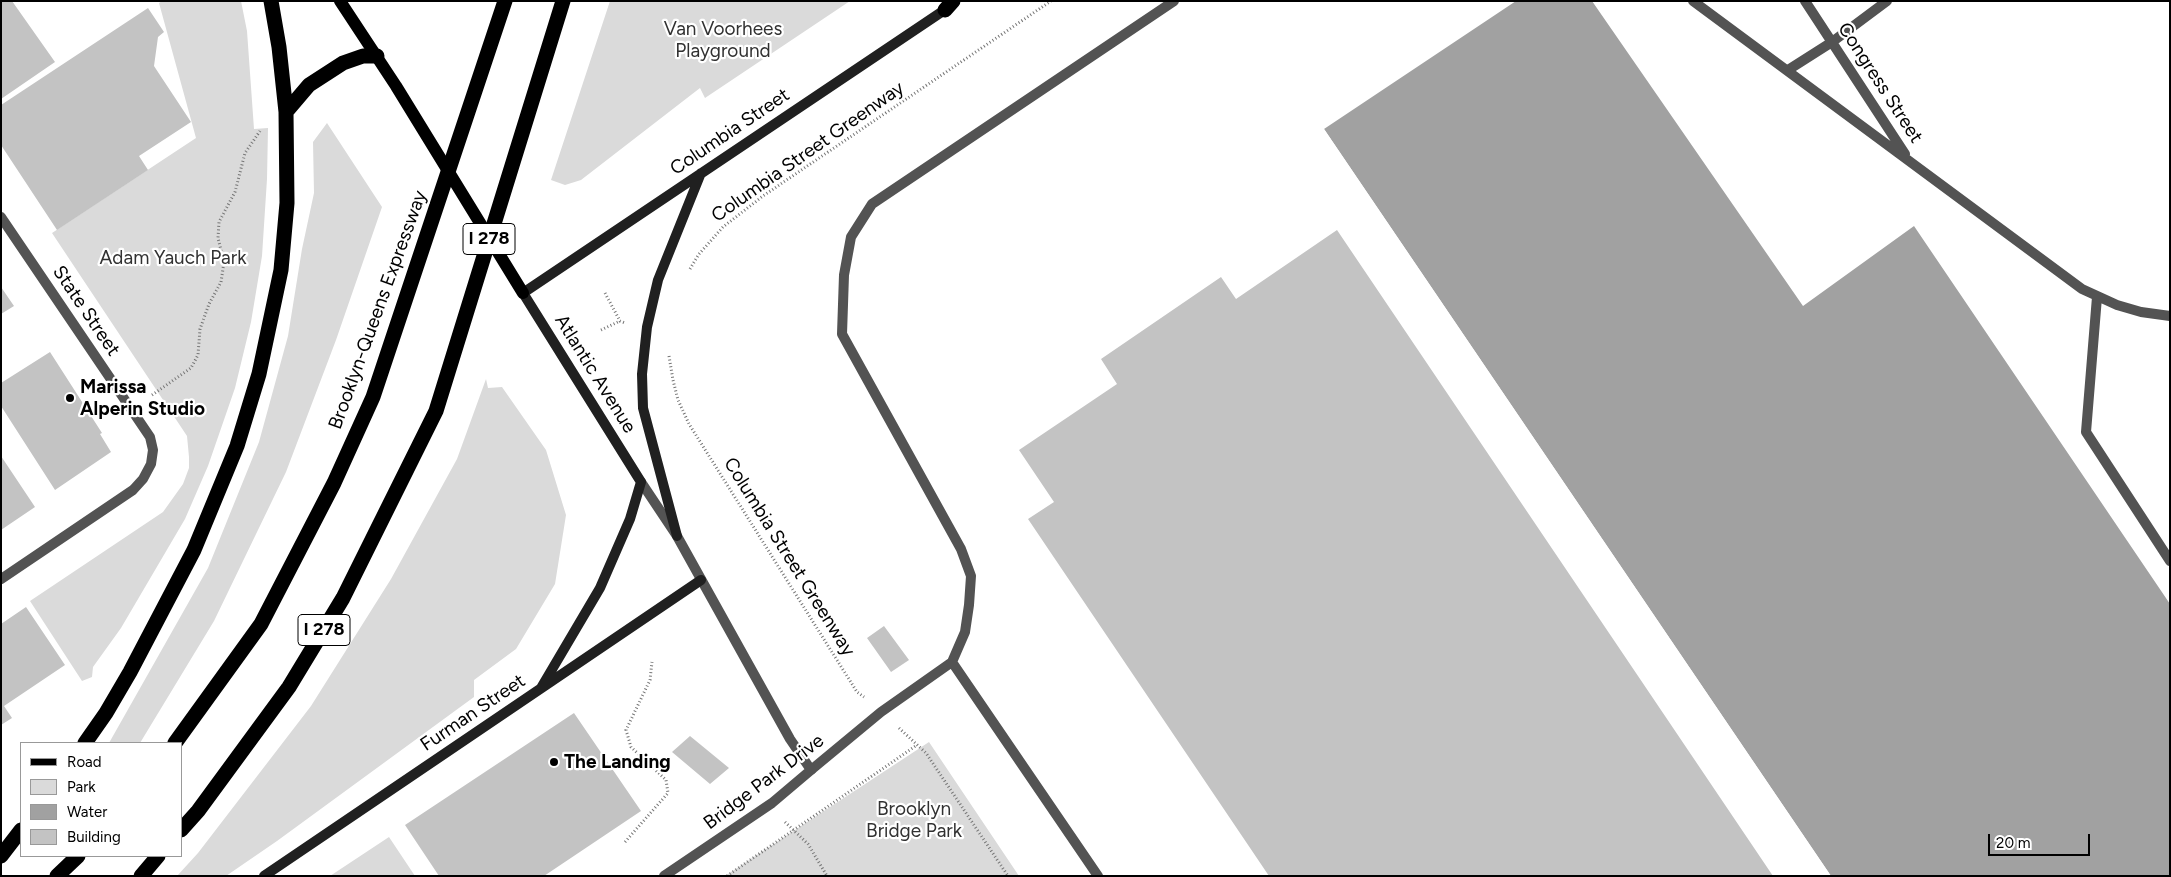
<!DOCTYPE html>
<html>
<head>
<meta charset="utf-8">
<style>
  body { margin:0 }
  #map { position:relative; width:2171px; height:877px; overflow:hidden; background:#fff; font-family:Figtree,sans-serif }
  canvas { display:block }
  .frame { position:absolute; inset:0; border:2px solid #000; pointer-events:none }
  .legend { position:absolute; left:20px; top:742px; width:162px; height:115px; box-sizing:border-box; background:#fff; border:1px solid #999; margin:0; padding:6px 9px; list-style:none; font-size:15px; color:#000 }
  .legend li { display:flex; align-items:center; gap:10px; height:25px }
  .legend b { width:25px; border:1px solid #999 }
  .scale { position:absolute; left:1988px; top:834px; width:102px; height:22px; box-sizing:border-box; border:2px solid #000; border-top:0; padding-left:6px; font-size:15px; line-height:18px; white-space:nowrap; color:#000; -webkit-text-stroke:4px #fff; paint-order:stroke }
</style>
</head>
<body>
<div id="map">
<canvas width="2171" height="877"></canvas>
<div class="frame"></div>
<ul class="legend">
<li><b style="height:6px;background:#000"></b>Road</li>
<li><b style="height:14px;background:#dadada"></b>Park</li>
<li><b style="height:14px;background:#a1a1a1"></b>Water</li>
<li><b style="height:14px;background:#c3c3c3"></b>Building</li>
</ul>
<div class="scale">20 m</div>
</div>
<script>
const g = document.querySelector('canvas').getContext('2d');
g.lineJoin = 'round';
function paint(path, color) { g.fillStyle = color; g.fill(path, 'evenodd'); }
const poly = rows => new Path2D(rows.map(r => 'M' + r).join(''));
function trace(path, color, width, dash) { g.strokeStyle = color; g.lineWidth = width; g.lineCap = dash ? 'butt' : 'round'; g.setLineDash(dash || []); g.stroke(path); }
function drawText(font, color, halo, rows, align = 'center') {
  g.font = font + ' Figtree,sans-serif'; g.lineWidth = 4.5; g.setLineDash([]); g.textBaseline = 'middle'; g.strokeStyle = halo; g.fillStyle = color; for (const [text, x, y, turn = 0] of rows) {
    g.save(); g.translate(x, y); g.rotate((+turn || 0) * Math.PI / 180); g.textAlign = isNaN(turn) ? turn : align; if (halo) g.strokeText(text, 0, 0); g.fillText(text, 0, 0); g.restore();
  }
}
const green = poly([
  [162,1,241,1,247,31,254,129,268,128,267,179,262,256,251,322,235,388,208,466,185,519,121,628,93,667,92,677,82,681,30,601,163,512,183,484,189,468,189,457,187,436,52,233,196,138,159,3],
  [610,1,850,1,705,98,700,88,581,180,565,185,551,180],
  [327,123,382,207,336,340,286,472,214,621,140,743,109,743,208,568,259,442,288,336,302,249,314,193,313,142],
  [486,379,488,388,502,387,546,450,566,515,555,584,516,649,474,680,474,697,277,841,226,876,177,876,198,853,311,706,391,579,457,459],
  [929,742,1019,876,725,876],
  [389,837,415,876,330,876]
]);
const water = poly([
  [1516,1,1592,1,1803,306,1914,226,2170,604,2170,876,1831,876,1324,129]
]);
const pier = poly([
  [1324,129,1831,876,1828,876,1322,131]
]);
const building = poly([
  [1,1,12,1,55,62,1,99],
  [148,8,164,32,158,37,154,66,191,122,139,156,148,170,57,230,1,145,1,105],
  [1337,230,1773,876,1269,876,1028,519,1054,502,1019,450,1117,384,1101,359,1221,277,1236,299],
  [1,287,14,306,1,314],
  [50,352,102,433,100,434,111,452,55,490,1,406,1,383],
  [1,456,35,507,1,530],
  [26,607,65,665,4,706,12,718,1,725,1,624],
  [884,626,909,660,891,672,867,638],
  [574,713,641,811,544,876,439,876,405,825],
  [690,736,729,768,710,784,672,752]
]);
const path = poly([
  [690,269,699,254,723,227,763,196,1051,1],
  [605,293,620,321,625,323],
  [601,330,620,321],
  [669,356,673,380,678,400,689,424,857,692,864,697],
  [152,395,191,368,198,355,200,329,209,304,221,282,224,262,218,238,219,222,235,192,245,153,260,131],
  [899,728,926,753,1008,876],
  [785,822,808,844,827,876],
  [625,842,668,793,666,780,631,747,626,730,650,680,652,662],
  [727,876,917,745]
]);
const service = poly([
  [1693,1,2082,289,2117,305,2141,312,2170,316],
  [1805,1,1905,154],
  [1788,70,1832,42,1887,1],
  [2097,297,2086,432,2170,561],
  [952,662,1098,876],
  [811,770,881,712,952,662,965,632,969,605,971,576,961,549,842,334,844,275,851,237,872,204,1174,1]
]);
const minor = poly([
  [1,217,150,437,153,450,151,464,143,479,133,490,1,579],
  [641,482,677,536,790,739,811,770,772,803,664,876]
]);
const secondary = poly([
  [677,536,643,408,642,374,647,327,658,280,701,173],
  [541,688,600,588,630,519,641,482,523,293,949,7],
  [264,876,701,580]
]);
const primary = poly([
  [340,1,396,86,523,293]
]);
const motorway = poly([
  [945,10,953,1],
  [286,112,309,85,343,63,363,56,377,56],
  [85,743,106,713,130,672,194,550,237,446,259,374,281,270,287,203,286,112,279,47,271,1],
  [175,743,261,624,334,483,373,397,505,1],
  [181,830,198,811,289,687,343,598,436,411,563,1],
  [1,856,21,830],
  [57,876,78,856],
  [141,876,158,856]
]);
const markers = [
  [70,398,5,"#000"],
  [554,762,5,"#000"]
];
const shields = [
  [489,239,52],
  [324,630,52]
];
const shieldNames = [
  ["I 278",489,239],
  ["I 278",324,630]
];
const parkNames = [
  ["Van Voorhees",723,29],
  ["Playground",723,51],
  ["Adam Yauch Park",173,258],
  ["Brooklyn",914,809],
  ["Bridge Park",914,831]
];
const streetNames = [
  ["Congress Street",1880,83,57],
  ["Columbia Street",730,132,-34],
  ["Columbia Street Greenway",808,152,-35],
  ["Brooklyn-Queens Expressway",378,310,-70],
  ["State Street",86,311,56],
  ["Atlantic Avenue",595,374,58],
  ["Columbia Street Greenway",789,557,58],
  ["Furman Street",473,713,-34],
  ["Bridge Park Drive",764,782,-37]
];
const poiNames = [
  ["Marissa",80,387],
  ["Alperin Studio",80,409],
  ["The Landing",564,762]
];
paint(green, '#dadada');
paint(water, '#a1a1a1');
paint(pier, '#fff');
paint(building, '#c3c3c3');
trace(path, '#757575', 3, [1, 2.5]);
trace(service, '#535353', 10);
trace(minor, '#535353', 10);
trace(secondary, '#202020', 10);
trace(primary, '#000', 12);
trace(motorway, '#000', 15);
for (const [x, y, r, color] of markers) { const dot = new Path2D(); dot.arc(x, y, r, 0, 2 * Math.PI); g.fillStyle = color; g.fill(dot); trace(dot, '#fff', 2); }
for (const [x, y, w] of shields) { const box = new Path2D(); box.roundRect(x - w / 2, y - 15.5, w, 31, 4); g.fillStyle = '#fff'; g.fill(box); trace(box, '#000', 1); }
drawText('bold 18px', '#000', null, shieldNames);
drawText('19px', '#313131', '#fff', parkNames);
drawText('19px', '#000', '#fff', streetNames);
drawText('bold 19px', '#000', '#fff', poiNames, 'left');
</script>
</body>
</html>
